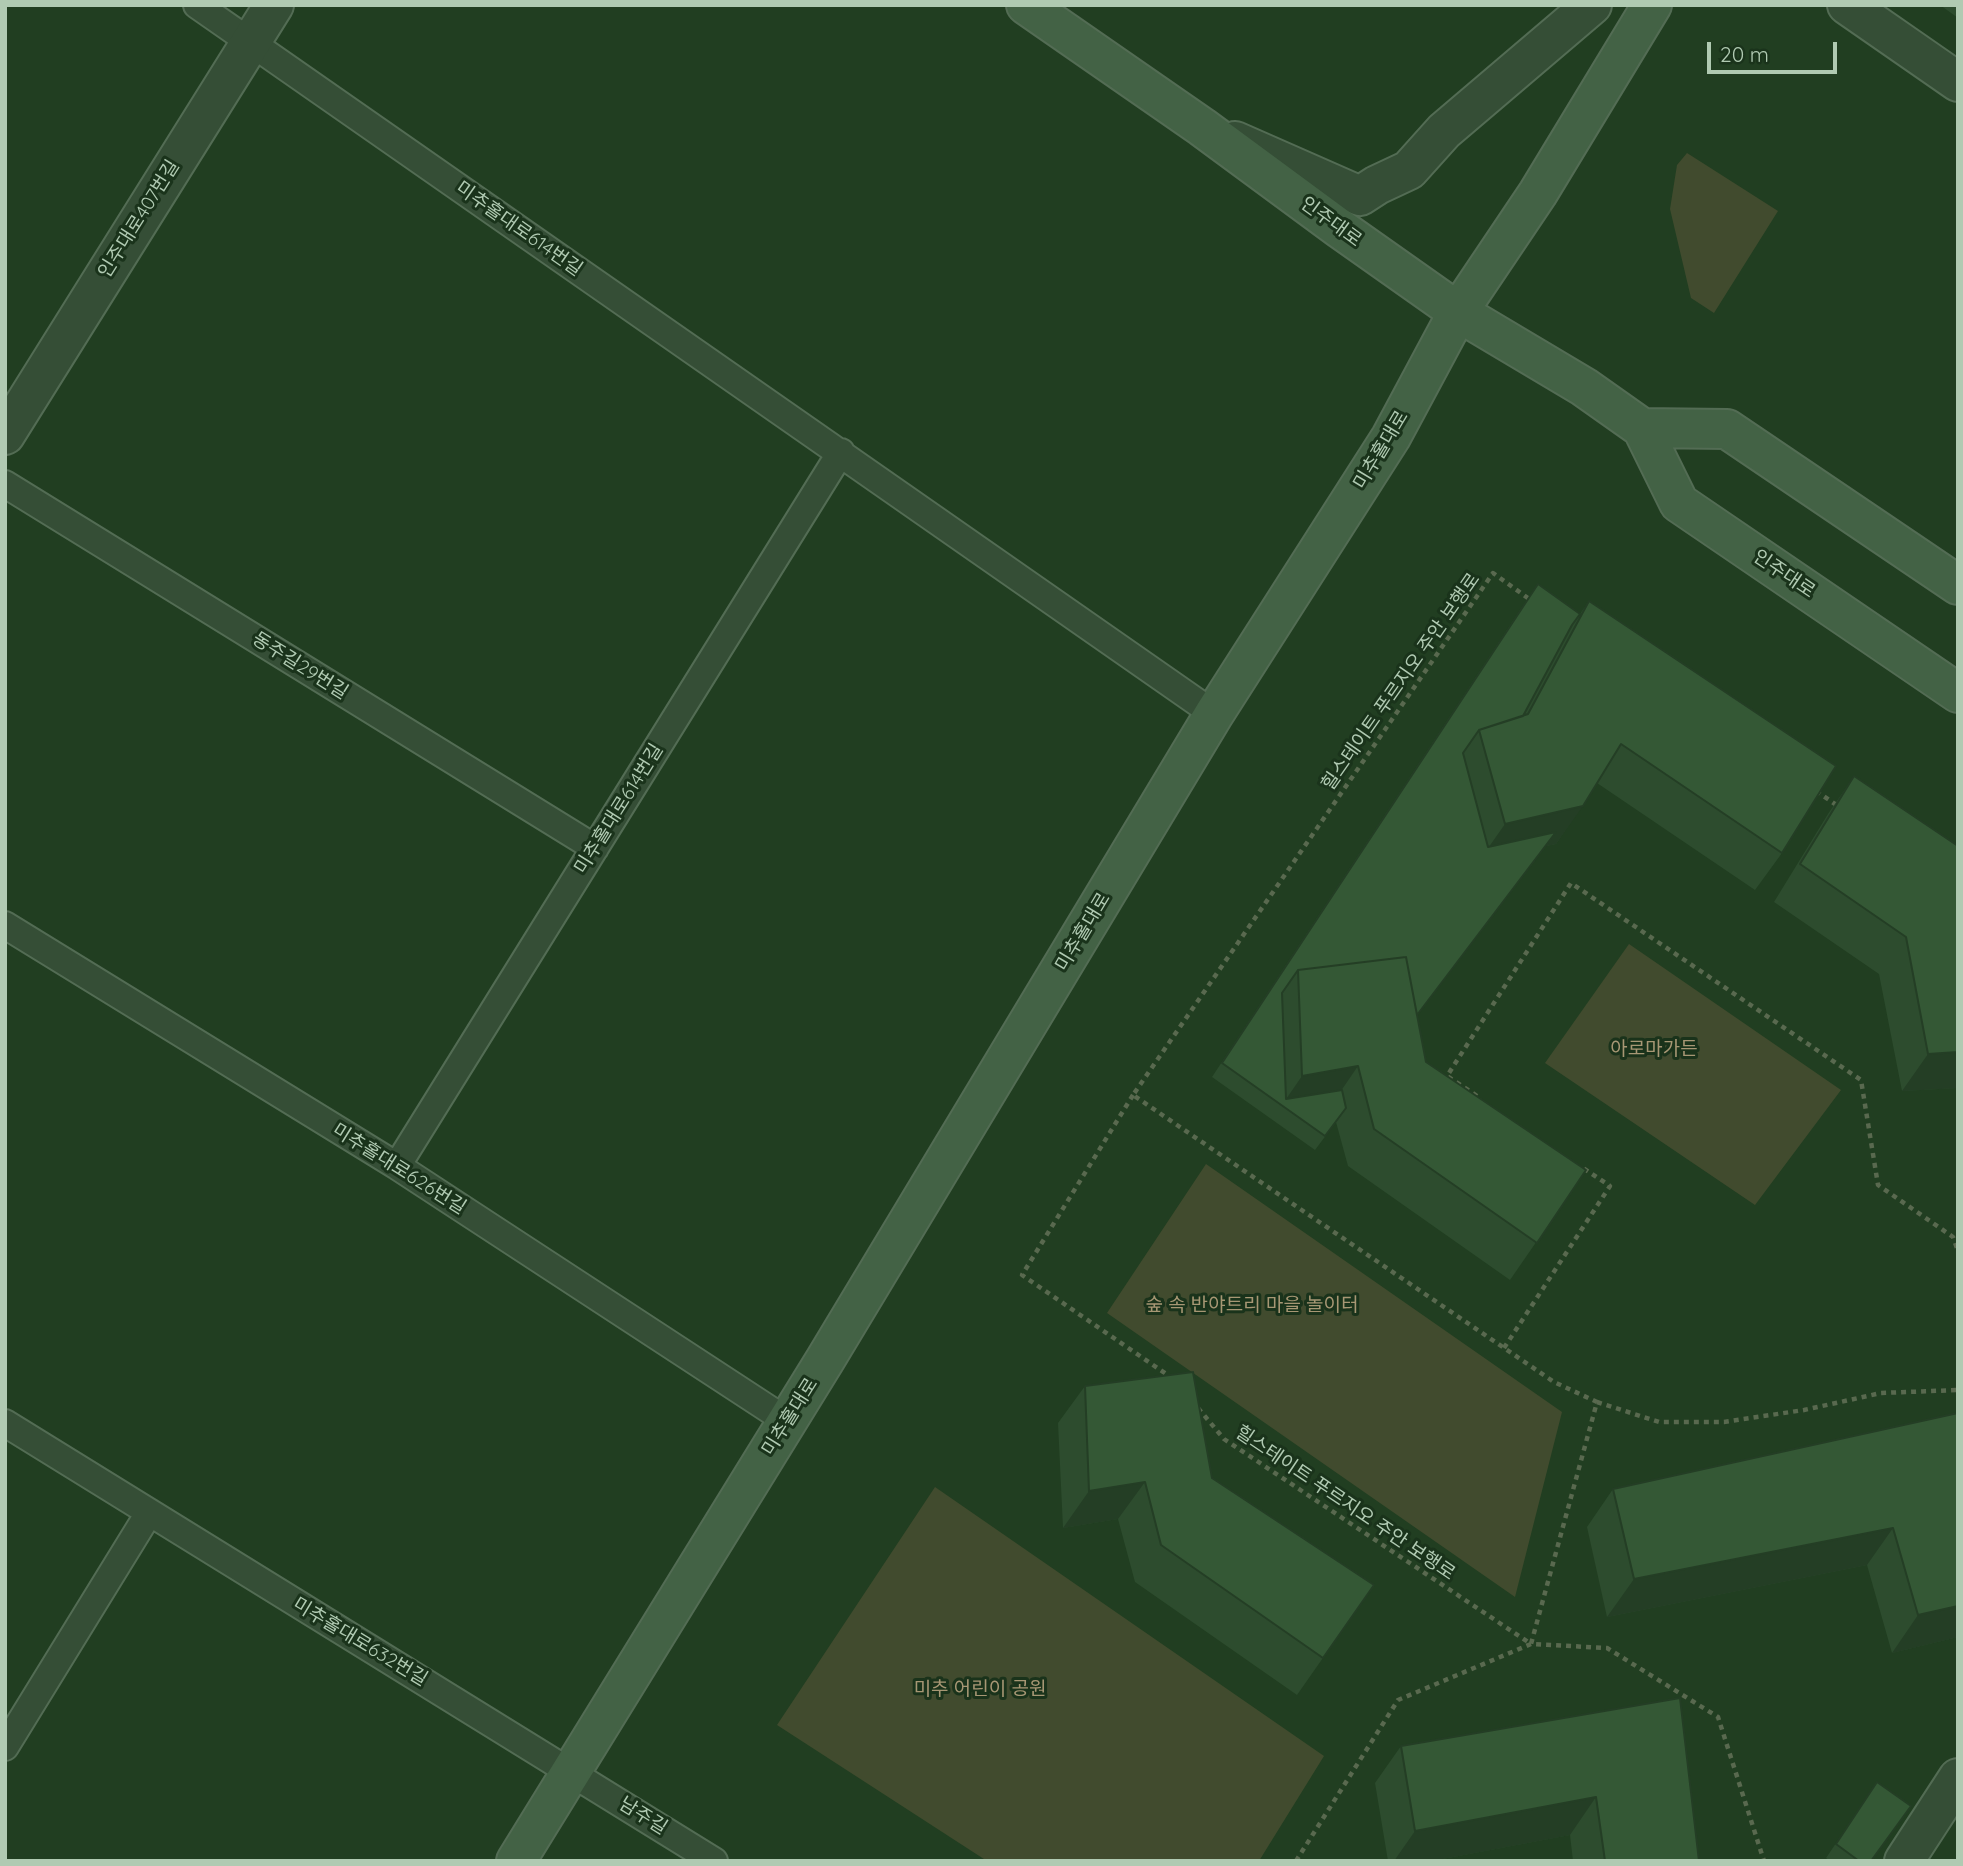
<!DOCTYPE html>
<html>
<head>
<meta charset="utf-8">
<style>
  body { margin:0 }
  #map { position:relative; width:1963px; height:1866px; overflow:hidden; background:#213e21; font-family:Quicksand,sans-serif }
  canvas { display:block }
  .frame { position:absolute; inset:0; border:7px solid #b0cab2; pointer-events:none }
  .scale { position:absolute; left:1707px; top:42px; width:130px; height:32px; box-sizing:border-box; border:4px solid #b0cab2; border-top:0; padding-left:9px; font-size:21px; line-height:24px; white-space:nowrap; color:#b0cab2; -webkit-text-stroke:5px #1a331b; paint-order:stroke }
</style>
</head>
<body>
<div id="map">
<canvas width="1963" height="1866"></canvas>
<div class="frame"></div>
<div class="scale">20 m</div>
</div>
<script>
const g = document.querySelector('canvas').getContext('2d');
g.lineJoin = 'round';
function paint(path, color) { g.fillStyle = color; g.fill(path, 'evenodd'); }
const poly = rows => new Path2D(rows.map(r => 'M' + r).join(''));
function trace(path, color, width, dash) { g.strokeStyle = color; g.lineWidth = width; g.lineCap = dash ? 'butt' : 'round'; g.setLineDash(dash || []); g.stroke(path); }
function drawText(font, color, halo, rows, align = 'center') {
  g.font = font + ' Quicksand,"Noto Sans KR",sans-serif'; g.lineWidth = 6; g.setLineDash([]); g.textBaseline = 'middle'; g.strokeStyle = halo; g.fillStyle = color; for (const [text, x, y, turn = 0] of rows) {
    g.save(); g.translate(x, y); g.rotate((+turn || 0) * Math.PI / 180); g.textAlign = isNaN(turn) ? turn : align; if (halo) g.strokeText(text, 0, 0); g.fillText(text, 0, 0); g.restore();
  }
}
const green = poly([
  [1687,153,1778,211,1714,313,1691,298,1670,209,1677,165],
  [1629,944,1841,1090,1755,1205,1545,1063],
  [1206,1164,1562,1412,1515,1597,1107,1313],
  [935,1487,1324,1756,1259,1861,987,1861,777,1725]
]);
const path = poly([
  [1816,791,1838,806],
  [1133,1095,1022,1275,1172,1378],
  [1477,1096,1447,1076,1571,883,1861,1080,1878,1185,1953,1237,1958,1251],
  [1504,1348,1610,1186,1583,1168],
  [1597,1402,1659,1422,1724,1422,1804,1410,1881,1393,1958,1390],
  [1198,1408,1224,1439,1531,1644,1597,1402,1554,1382,1133,1095,1493,573,1532,601],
  [1296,1861,1398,1700,1531,1644,1607,1648,1718,1717,1764,1861]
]);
const service = poly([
  [197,5,1214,714],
  [5,484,595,848],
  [5,925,397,1166,787,1421],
  [397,1166,841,452],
  [5,1423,714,1861],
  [5,1747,149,1513]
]);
const minor = poly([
  [1847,5,1958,82],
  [5,435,274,5],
  [1904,1861,1958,1778]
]);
const tertiary = poly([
  [1235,141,1360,196,1377,185,1409,170,1444,131,1592,5]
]);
const secondary = poly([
  [1026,5,1202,127,1339,228,1458,312,1584,387,1642,428,1679,503,1958,693],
  [1642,428,1727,429,1958,585],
  [516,1861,825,1360,1214,714,1391,437,1458,312,1538,193,1652,5]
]);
const wall = poly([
  [1940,5,1958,5,1958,18],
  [1528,598,1580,614,1589,601,1782,853,1755,890,1597,783,1556,844,1546,846,1417,1015,1426,1062,1586,1170,1510,1280,1348,1166,1336,1122,1315,1150,1212,1077],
  [1854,776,1958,1088,1902,1091,1879,974,1774,902,1828,814],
  [1085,1386,1212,1478,1374,1585,1297,1695,1135,1582,1118,1519,1063,1528,1058,1423],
  [1958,1413,1958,1637,1892,1653,1867,1565,1607,1617,1587,1527,1613,1489],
  [1680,1698,1699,1861,1573,1861,1570,1835,1432,1861,1388,1861,1375,1783,1401,1746],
  [1868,1796,1871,1861,1830,1861,1826,1858]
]);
const shadedWall = poly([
  [1583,806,1556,844,1546,846,1390,1051,1479,861,1505,824],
  [1958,1052,1958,1088,1902,1091,1928,1054],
  [1358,1066,1332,1104,1282,1105,1302,1076],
  [1145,1482,1118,1519,1063,1528,1089,1491],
  [1893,1528,1867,1565,1607,1617,1634,1579],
  [1958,1606,1958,1637,1892,1653,1918,1615],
  [1596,1797,1570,1835,1432,1861,1394,1861,1415,1831]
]);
const building = poly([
  [1538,584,1580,614,1572,625,1523,716,1479,730,1463,753,1488,847,1556,832,1417,1015,1406,957,1298,970,1282,993,1286,1099,1342,1090,1346,1108,1325,1136,1222,1063,1538,584],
  [1589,601,1836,766,1782,853,1621,744,1583,806,1505,824,1479,730,1528,714,1589,601],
  [1854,776,1958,846,1958,1052,1928,1054,1906,937,1800,864,1854,776],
  [1406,957,1426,1062,1586,1170,1537,1243,1374,1129,1358,1066,1302,1076,1298,970,1406,957],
  [1193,1372,1212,1478,1374,1585,1323,1658,1161,1545,1145,1482,1089,1491,1085,1386,1193,1372],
  [1958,1413,1958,1606,1918,1615,1893,1528,1634,1579,1613,1489,1958,1413],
  [1680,1698,1699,1861,1605,1861,1596,1797,1415,1831,1401,1746,1680,1698],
  [1877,1782,1911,1806,1871,1861,1859,1861,1836,1844,1877,1782]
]);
const streetNames = [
  ["인주대로407번길",139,219,-58],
  ["인주대로",1331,222,36],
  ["미추홀대로614번길",519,229,35],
  ["미추홀대로",1381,450,-59],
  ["인주대로",1784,574,34],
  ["동주길29번길",300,666,32],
  ["힐스테이트 푸르지오 주안 보행로",1401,682,-55],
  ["미추홀대로614번길",619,809,-58],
  ["미추홀대로",1083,932,-59],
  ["미추홀대로626번길",399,1169,32],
  ["미추홀대로",790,1417,-58],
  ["힐스테이트 푸르지오 주안 보행로",1345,1503,34],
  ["미추홀대로632번길",360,1642,31],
  ["남주길",643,1816,32]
];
const parkNames = [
  ["아로마가든",1654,1049],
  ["숲 속 반야트리 마을 놀이터",1252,1305],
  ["미추 어린이 공원",980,1689]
];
paint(green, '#414b2e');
trace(service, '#536c54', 30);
trace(minor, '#536c54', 42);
trace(tertiary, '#536c54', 42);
trace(secondary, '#536c54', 42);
trace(path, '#59694f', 4.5, [5, 5]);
trace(service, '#354e36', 26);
trace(minor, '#354e36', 38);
trace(tertiary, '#354e36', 38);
trace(secondary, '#436245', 38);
paint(wall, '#2d4c2e');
paint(shadedWall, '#243e25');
paint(building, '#345835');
trace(building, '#243e25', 2);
drawText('19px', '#b0cab2', '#1a331b', streetNames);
drawText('19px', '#a79774', '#1a331b', parkNames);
</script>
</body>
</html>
